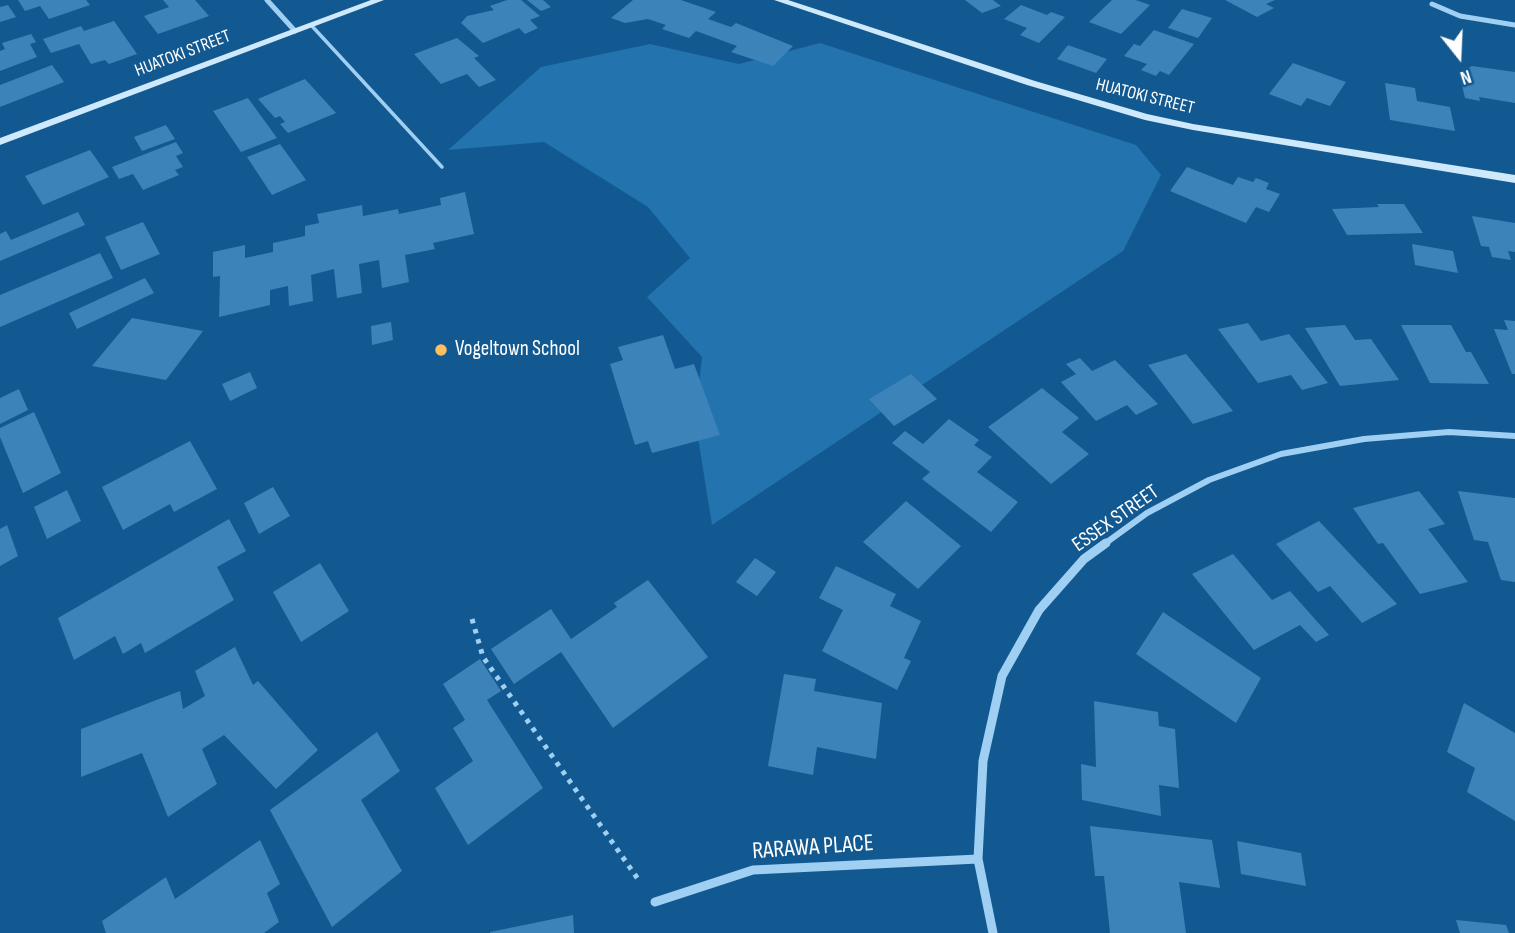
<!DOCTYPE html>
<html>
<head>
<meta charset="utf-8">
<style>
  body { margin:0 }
  #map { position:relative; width:1515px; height:933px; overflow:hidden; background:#135991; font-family:"Sofia Sans Condensed",sans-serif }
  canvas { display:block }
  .north { position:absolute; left:1424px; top:21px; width:70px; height:70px; -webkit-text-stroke:5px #135991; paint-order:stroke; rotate:162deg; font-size:19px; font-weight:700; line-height:28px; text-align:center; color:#fff }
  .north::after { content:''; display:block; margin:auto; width:24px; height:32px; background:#fff; clip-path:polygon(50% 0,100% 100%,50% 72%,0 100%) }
</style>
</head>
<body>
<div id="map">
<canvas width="1515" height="933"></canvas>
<div class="north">N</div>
</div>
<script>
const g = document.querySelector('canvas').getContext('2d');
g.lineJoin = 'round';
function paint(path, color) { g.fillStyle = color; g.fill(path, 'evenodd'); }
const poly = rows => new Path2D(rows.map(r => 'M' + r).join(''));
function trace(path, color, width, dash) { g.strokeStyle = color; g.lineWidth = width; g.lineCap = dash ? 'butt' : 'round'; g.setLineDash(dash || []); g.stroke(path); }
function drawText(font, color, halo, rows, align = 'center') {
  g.font = font + ' "Sofia Sans Condensed",sans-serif'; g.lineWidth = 7; g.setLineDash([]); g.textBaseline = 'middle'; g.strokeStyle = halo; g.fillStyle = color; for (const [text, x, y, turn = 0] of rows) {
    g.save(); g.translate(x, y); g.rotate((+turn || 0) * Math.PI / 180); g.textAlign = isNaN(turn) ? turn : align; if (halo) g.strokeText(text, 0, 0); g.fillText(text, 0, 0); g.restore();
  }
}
const green = poly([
  [820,43,1136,145,1161,175,1123,251,712,525,695,419,702,357,647,297,690,258,648,207,544,142,448,150,541,67,650,44,739,64]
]);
const building = poly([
  [18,0,86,0,90,5,49,19,40,6,25,11],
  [163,0,195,0,209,16,158,34,144,16,169,7],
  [507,0,521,0,540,16,530,20,538,28,525,34,519,28,483,43,461,23,467,16,494,10,490,6],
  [527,0,543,0,551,7,541,11],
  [633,0,681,0,716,12,708,19,731,27,736,23,793,46,773,66,731,52,737,46,696,31,689,38,662,29,666,25,648,19,625,23,611,18],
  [965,0,993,0,1001,6,982,13],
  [1112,0,1136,0,1150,5,1121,34,1089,22],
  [1225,0,1275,0,1266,4,1274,8,1257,17],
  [8,5,16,17,0,22,0,7],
  [1021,5,1047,15,1051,12,1065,17,1039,43,1020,35,1027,28,1004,19],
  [1182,9,1212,18,1198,38,1168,28],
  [114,21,137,54,109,64,105,60,91,64,79,44,51,53,43,39,81,26,84,31],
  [1154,30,1194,44,1169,75,1160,71,1156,76,1141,70,1147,64,1124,56,1134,44,1140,46],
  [31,34,36,42,30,44,37,57,0,71,0,51,5,49,2,43],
  [457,38,479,56,474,58,496,80,479,87,467,74,441,84,414,54],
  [1068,45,1107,59,1096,73,1057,59],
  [1293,63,1346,82,1330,106,1307,98,1301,106,1269,94],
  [52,65,64,82,0,107,0,85],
  [1472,66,1515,72,1515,103,1479,97,1480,101,1465,98,1459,73],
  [305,79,336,113,288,133,280,124,285,122,280,116,275,118,258,99],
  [1385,83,1415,88,1417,101,1450,107,1455,131,1390,120],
  [248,98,277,138,241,152,213,111],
  [166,125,175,139,142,151,134,137],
  [176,142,183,153,176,156,183,167,175,170,179,175,143,190,133,174,119,179,112,167],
  [280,144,306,180,272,195,247,157],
  [90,150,109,177,43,205,25,176],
  [1187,167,1233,185,1238,177,1253,182,1256,178,1269,183,1266,189,1280,194,1269,212,1256,207,1246,223,1170,191],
  [465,192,474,234,433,243,435,249,405,255,409,282,382,288,379,260,359,264,362,293,337,298,334,269,311,275,313,301,289,306,288,286,270,290,270,305,219,317,220,276,213,277,213,252,245,245,245,258,273,252,273,243,305,236,305,226,319,223,317,214,362,205,363,216,398,209,399,214,441,205,440,198],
  [1377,204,1404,204,1423,233,1347,235,1332,209,1379,207],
  [78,212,85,225,0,261,0,234,6,231,11,240],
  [1472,216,1515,223,1515,252,1508,251,1511,260,1492,257,1489,247,1481,246],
  [143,222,160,254,121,270,105,237],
  [1412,244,1453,251,1458,273,1415,265],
  [100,253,113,278,0,327,0,295],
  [145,278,154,293,77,329,69,313],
  [132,318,203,331,166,380,92,366],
  [1504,320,1515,321,1515,374,1512,374,1494,329,1508,330],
  [391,322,393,340,372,345,371,326],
  [1248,323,1261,341,1289,334,1328,383,1302,390,1291,375,1258,383,1218,329],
  [1345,325,1355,340,1371,339,1399,380,1340,386,1305,328],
  [1401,325,1451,325,1466,352,1471,352,1489,384,1430,383],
  [663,335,675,369,694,364,720,435,652,453,648,441,635,445,610,364,623,360,618,347],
  [1186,354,1233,411,1193,424,1148,365],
  [1080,358,1092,371,1115,360,1158,404,1136,415,1127,405,1096,421,1061,382,1076,374,1066,364],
  [250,372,257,388,230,401,222,384],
  [911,374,937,399,894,426,869,399],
  [1042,388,1079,418,1062,432,1089,454,1051,484,988,427],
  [19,389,28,410,0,424,0,398],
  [34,412,61,473,23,493,0,437,0,428],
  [949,419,979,440,974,445,992,457,977,472,1018,502,991,532,922,479,930,472,892,443,905,431,923,444],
  [190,441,217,489,174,512,170,504,123,530,102,487],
  [273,487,290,516,259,534,244,503],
  [67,490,81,521,47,539,34,507],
  [1419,491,1445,524,1428,529,1468,582,1420,594,1383,543,1378,544,1353,508],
  [1458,491,1515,498,1515,582,1501,580,1488,542,1474,540],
  [906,501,961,546,918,589,863,542],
  [229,519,246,551,217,567,234,600,145,653,141,643,123,654,115,636,74,660,58,618],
  [1319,521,1397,604,1362,623,1330,586,1318,592,1276,544],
  [7,525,18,556,0,566,0,529],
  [1233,554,1272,600,1290,591,1329,635,1316,642,1300,625,1254,650,1192,574],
  [755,558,776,572,757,596,736,582],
  [320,563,349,611,301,642,273,592],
  [836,566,896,594,890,606,921,621,904,658,911,661,897,690,822,651,843,610,819,598],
  [648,580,708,657,613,728,561,652,514,684,491,649,551,609,571,639,617,607,614,603],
  [1163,612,1261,678,1236,723,1136,654],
  [235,647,253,685,258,681,318,750,276,789,224,735,202,749,217,784,168,817,142,753,81,777,81,729,180,691,183,709,205,696,195,671],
  [480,659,501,691,487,700,543,788,468,845,435,788,473,761,453,728,465,720,443,684],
  [784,674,816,679,814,691,882,703,876,759,817,747,813,775,768,766],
  [1094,701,1158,712,1159,726,1175,729,1179,788,1159,785,1161,816,1082,800,1081,764,1096,767],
  [1464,703,1515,733,1515,821,1467,792,1475,768,1447,752],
  [377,732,400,771,361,800,402,871,332,927,270,810],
  [1090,826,1212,840,1220,888,1179,882,1186,933,1110,933,1104,876,1095,876],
  [260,840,280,884,267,893,279,922,264,933,106,933,102,921,166,877,175,899],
  [1237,841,1301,853,1306,886,1241,874],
  [573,915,574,933,490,933,490,932],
  [1456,920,1506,925,1509,933,1460,933]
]);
const path = poly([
  [472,619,483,657,640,882]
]);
const lane = poly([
  [311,25,442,167]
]);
const streetFar2 = poly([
  [267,0,295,31],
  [1432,4,1460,16,1515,25]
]);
const streetFar1 = poly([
  [1103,545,1147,513,1209,480,1281,454,1364,439,1449,432,1515,436]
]);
const street = poly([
  [655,902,753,870,978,859],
  [993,933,978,859,983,761,1002,676,1039,610,1084,559,1106,543]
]);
const secondary = poly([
  [371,0,384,0,0,145,0,138,371,0],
  [774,0,788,0,1035,81,1147,114,1193,124,1515,175,1515,183,1193,130,1145,120,1027,85,774,0]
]);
const markers = [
  [441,350,7,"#ffbe60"]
];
const farStreetnames = [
  ["HUATOKI STREET",183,54,-21],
  ["HUATOKI STREET",1145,97,14]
];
const poiNames = [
  ["Vogeltown School",455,350]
];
const streetNames = [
  ["ESSEX STREET",1116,519,-35]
];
const nearStreetnames = [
  ["RARAWA PLACE",813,848,-4]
];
paint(green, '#2273ae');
paint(building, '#3b83b9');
trace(path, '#9fcff2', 5, [4.5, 6]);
trace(lane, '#9fcff2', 3.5);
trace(streetFar2, '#9fcff2', 5);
trace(streetFar1, '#9fcff2', 6);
trace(street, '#9fcff2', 9);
paint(secondary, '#cee8fc');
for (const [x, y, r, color] of markers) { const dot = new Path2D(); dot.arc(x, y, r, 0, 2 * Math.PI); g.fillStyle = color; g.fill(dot); trace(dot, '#135991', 2.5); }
drawText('18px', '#fff', '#135991', farStreetnames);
drawText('21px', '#fff', '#135991', poiNames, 'left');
drawText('21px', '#fff', '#135991', streetNames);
drawText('24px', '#fff', '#135991', nearStreetnames);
</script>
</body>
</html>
